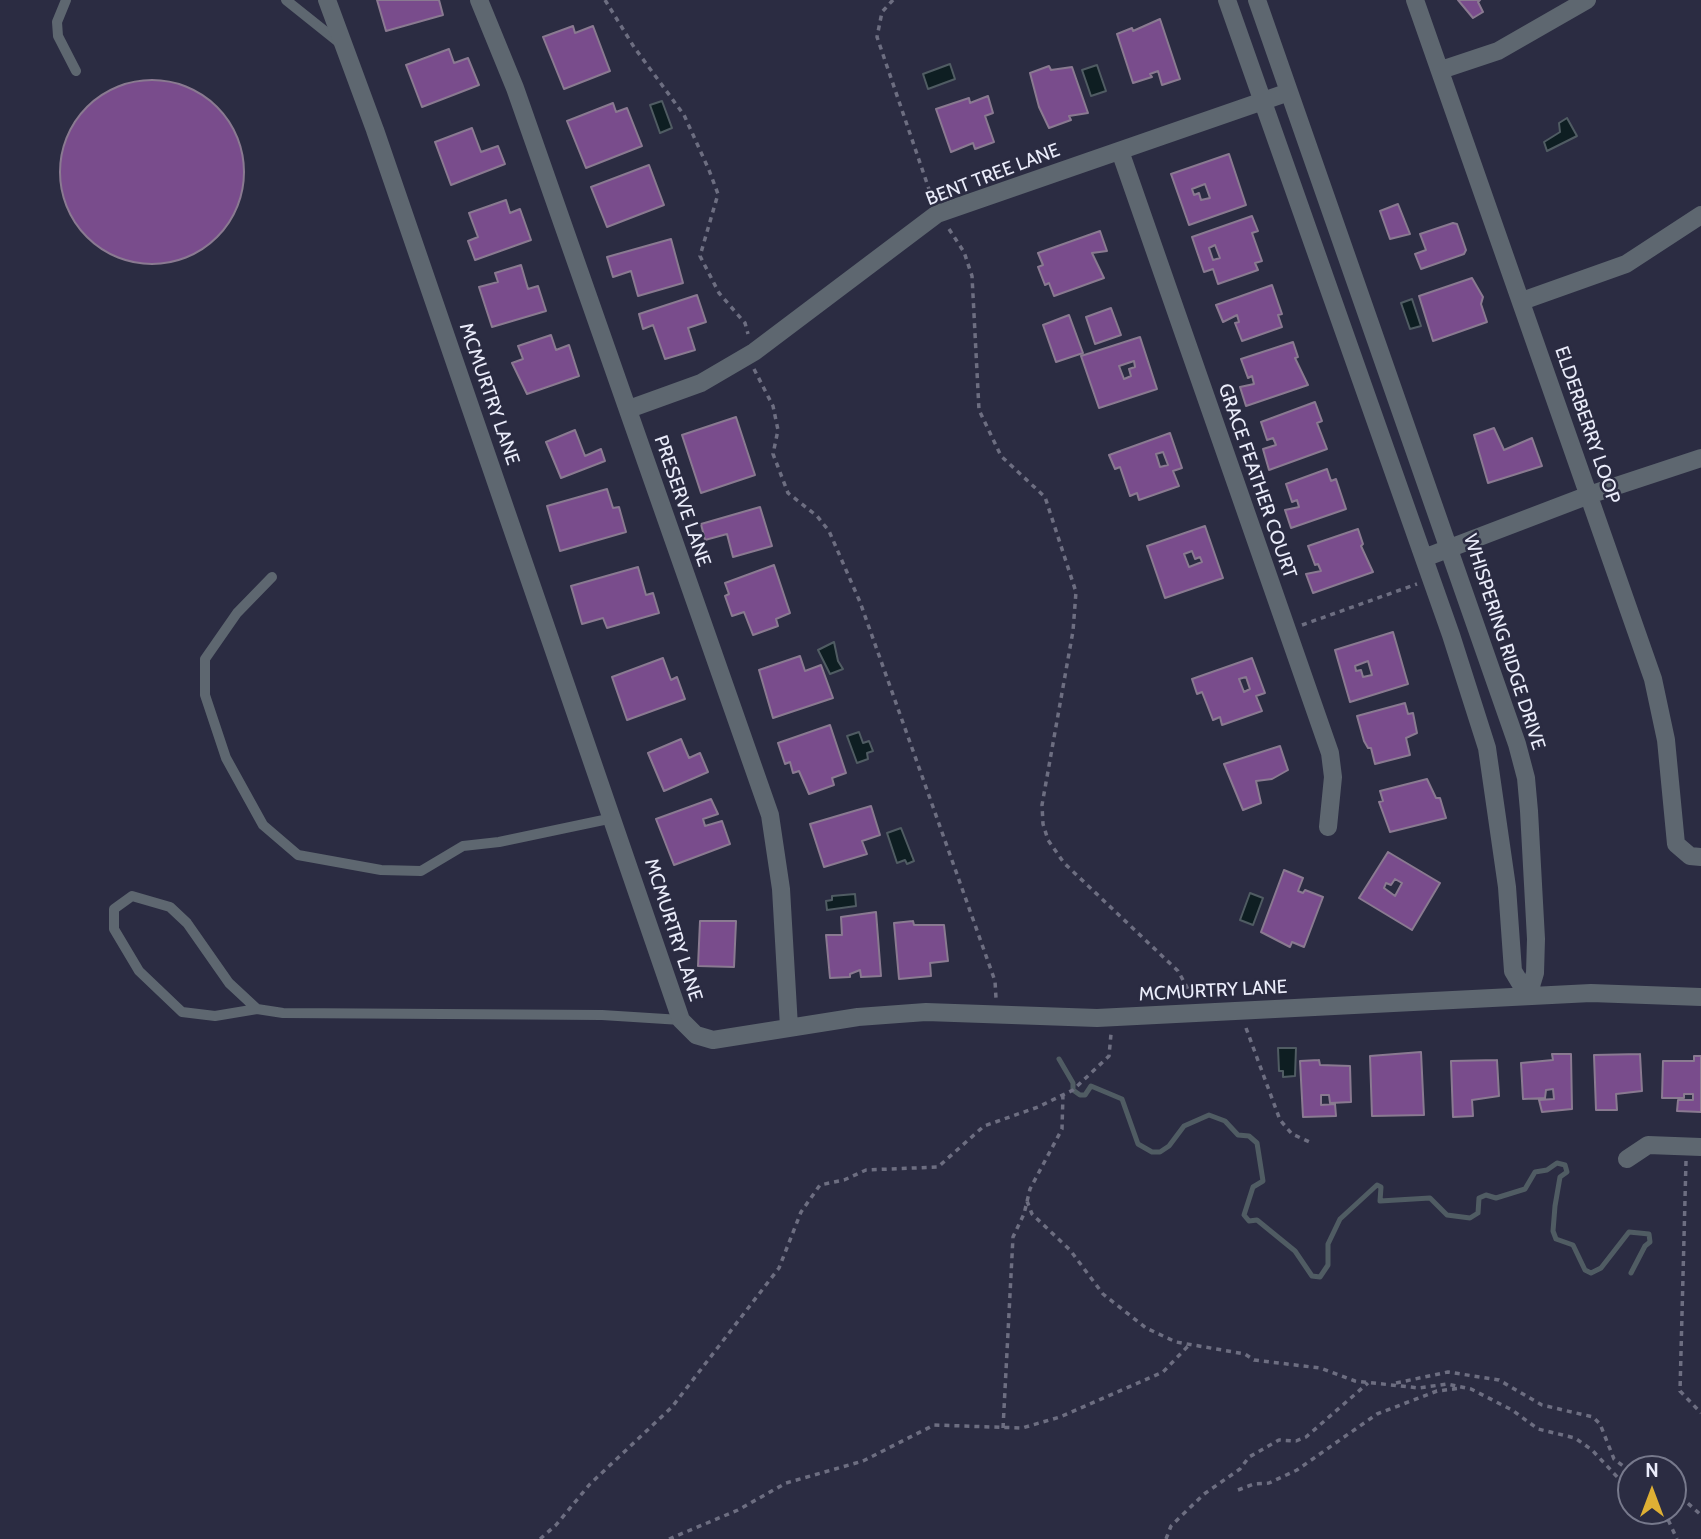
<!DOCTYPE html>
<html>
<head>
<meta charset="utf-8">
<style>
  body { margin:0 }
  #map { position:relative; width:1701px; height:1539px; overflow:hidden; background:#2b2c42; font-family:Cabin,sans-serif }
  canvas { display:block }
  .north { position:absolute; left:1617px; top:1455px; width:70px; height:70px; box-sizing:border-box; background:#2b2c42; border:2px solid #77798c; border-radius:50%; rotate:0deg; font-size:19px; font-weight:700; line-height:28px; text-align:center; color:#eaecfa }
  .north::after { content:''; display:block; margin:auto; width:24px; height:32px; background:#dfb034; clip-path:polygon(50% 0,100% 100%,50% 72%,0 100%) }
</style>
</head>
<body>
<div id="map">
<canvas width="1701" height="1539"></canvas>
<div class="north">N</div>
</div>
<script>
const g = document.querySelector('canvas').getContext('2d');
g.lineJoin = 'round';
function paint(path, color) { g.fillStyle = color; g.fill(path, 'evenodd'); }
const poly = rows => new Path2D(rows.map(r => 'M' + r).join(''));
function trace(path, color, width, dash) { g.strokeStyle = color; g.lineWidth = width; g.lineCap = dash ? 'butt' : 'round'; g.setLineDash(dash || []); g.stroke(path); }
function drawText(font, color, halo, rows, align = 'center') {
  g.font = font + ' Cabin,sans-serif'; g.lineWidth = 5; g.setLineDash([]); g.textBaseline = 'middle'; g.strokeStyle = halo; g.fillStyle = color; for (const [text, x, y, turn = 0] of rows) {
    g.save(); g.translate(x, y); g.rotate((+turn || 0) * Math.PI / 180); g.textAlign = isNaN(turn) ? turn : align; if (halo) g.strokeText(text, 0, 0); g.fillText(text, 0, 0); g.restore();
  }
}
const water = poly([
  [950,64,955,79,928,89,923,74,950,64],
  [1097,65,1106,91,1091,96,1082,70,1097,65],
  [662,101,672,128,660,133,650,105,662,101],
  [1567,118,1577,136,1547,151,1544,142,1560,132,1559,123,1567,118],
  [1412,299,1421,326,1410,329,1401,303,1412,299],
  [834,642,838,661,843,669,830,674,818,650,834,642],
  [859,732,863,743,869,741,873,751,867,753,868,759,857,763,847,736,859,732],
  [901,828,914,861,907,864,905,860,897,863,887,833,901,828],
  [1250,893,1263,898,1253,925,1240,920,1250,893],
  [855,894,856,906,827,910,826,901,832,900,832,896,855,894],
  [1278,1048,1296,1048,1295,1076,1283,1077,1283,1071,1279,1071,1278,1048]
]);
const stream = poly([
  [1059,1059,1073,1083,1073,1090,1080,1095,1085,1095,1091,1086,1122,1099,1138,1144,1152,1152,1160,1152,1169,1146,1184,1126,1209,1115,1225,1121,1238,1135,1249,1136,1257,1143,1263,1181,1253,1187,1244,1215,1249,1221,1257,1220,1295,1251,1312,1276,1320,1277,1328,1265,1328,1244,1340,1219,1377,1185,1381,1187,1380,1201,1430,1198,1447,1215,1470,1218,1478,1213,1479,1198,1486,1195,1496,1198,1525,1189,1535,1172,1547,1170,1557,1163,1565,1165,1567,1172,1560,1177,1555,1206,1553,1231,1556,1239,1573,1245,1585,1270,1591,1273,1601,1268,1629,1232,1649,1234,1650,1242,1645,1246,1631,1273]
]);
const building = poly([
  [377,0,439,0,443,15,386,31,377,0],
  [1458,0,1480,0,1478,2,1483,12,1473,18,1458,0],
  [1160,19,1180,79,1162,85,1158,71,1150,74,1152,77,1133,83,1117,34,1132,28,1133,31,1160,19],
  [573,26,575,33,593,26,610,71,564,89,543,37,573,26],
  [449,49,454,63,468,58,479,85,422,107,406,65,449,49],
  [1049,66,1051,70,1072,67,1088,113,1069,116,1071,120,1049,128,1039,107,1030,73,1049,66],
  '60 172a92 92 0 1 1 184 0a92 92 0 1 1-184 0Z',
  [988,96,993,113,985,116,994,142,975,149,973,143,951,152,936,109,969,98,970,103,988,96],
  [613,103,616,112,627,108,642,146,586,168,567,121,613,103],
  [472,128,481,152,498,146,505,164,451,185,435,142,472,128],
  [1229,154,1246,205,1189,225,1171,174,1229,154],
  [1205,184,1210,198,1201,200,1199,193,1194,195,1192,189,1205,184],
  [649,165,664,205,607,227,591,187,649,165],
  [506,200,510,213,520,209,531,240,475,260,468,241,478,237,469,213,506,200],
  [1398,204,1410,234,1390,239,1380,211,1398,204],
  [1252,216,1258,231,1252,233,1262,261,1255,263,1258,270,1218,284,1213,269,1204,272,1192,237,1252,216],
  [1215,245,1220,258,1213,260,1209,248,1215,245],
  [1453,223,1457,224,1466,250,1464,254,1421,269,1415,254,1426,250,1420,234,1453,223],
  [1100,231,1107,251,1092,253,1104,278,1054,296,1049,283,1045,285,1038,267,1043,265,1038,253,1100,231],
  [671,239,683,283,638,296,631,271,613,277,607,257,671,239],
  [521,265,528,289,538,286,546,311,492,327,479,287,498,282,495,273,521,265],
  [1472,278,1483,297,1481,304,1487,322,1433,341,1419,296,1472,278],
  [1272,285,1282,314,1278,315,1282,327,1242,341,1235,323,1239,322,1237,315,1223,322,1216,305,1272,285],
  [697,295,706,322,688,328,695,350,665,359,653,325,643,329,639,314,697,295],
  [1111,308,1121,335,1095,344,1086,317,1111,308],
  [1069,315,1083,353,1056,362,1043,325,1069,315],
  [551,335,556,350,569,345,579,376,527,394,512,363,523,359,518,346,551,335],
  [1140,337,1157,389,1099,408,1081,356,1140,337],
  [1134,361,1135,367,1129,369,1131,376,1124,379,1119,366,1134,361],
  [1293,342,1298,357,1295,358,1308,385,1246,406,1240,387,1254,384,1252,376,1248,378,1241,359,1293,342],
  [1315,402,1322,421,1317,423,1327,449,1269,470,1263,449,1276,445,1273,438,1267,440,1261,422,1315,402],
  [736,417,755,475,701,493,682,435,736,417],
  [1494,428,1504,450,1532,438,1542,466,1488,483,1474,435,1494,428],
  [575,430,585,456,601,449,605,461,561,478,546,442,575,430],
  [1170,433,1182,468,1173,471,1179,486,1139,500,1137,493,1130,496,1120,467,1115,469,1109,455,1170,433],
  [1163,452,1168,465,1160,467,1156,454,1163,452],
  [1327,469,1331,481,1336,479,1346,509,1291,528,1285,510,1299,507,1297,500,1292,502,1286,484,1327,469],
  [607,489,613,508,619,507,626,532,560,551,547,506,607,489],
  [760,507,772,546,733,557,727,534,705,540,701,524,760,507],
  [1205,526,1223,578,1165,598,1147,546,1205,526],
  [1192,551,1195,559,1200,557,1202,562,1189,567,1184,554,1192,551],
  [1358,529,1363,544,1361,546,1373,572,1313,593,1306,574,1321,571,1318,564,1315,565,1308,546,1358,529],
  [774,565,790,613,776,619,778,626,753,635,744,612,732,616,725,596,729,594,725,583,774,565],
  [638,567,646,595,653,593,659,613,607,628,603,618,582,624,571,586,638,567],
  [1393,632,1408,684,1350,702,1335,650,1393,632],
  [1368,661,1372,675,1363,677,1361,670,1356,671,1355,666,1368,661],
  [800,656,805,671,821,665,833,698,773,718,759,670,800,656],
  [663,658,671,680,677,677,685,699,627,720,612,677,663,658],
  [1252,658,1265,693,1256,696,1262,711,1222,725,1220,717,1213,720,1202,692,1197,694,1192,679,1252,658],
  [1246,677,1250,689,1244,692,1239,679,1246,677],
  [1405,703,1408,714,1413,713,1417,733,1406,738,1410,755,1375,764,1371,748,1368,748,1364,741,1357,716,1405,703],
  [830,725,846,773,832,778,834,785,809,794,799,771,793,773,790,762,785,764,778,743,830,725],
  [681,739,689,758,700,753,708,772,664,791,648,753,681,739],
  [1280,746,1288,770,1272,779,1256,781,1261,803,1243,810,1224,764,1280,746],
  [1427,779,1436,798,1440,798,1446,818,1390,832,1379,802,1383,801,1380,791,1427,779],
  [711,799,718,814,703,819,705,826,722,821,730,844,674,865,656,819,711,799],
  [871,806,880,835,862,841,867,854,824,867,810,824,871,806],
  [1388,852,1440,883,1412,930,1359,898,1388,852],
  [1395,879,1402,883,1395,896,1384,888,1386,883,1391,885,1395,879],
  [1284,870,1303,878,1298,891,1303,893,1305,890,1323,897,1304,947,1292,942,1290,947,1261,932,1284,870],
  [876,912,881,976,861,977,860,970,850,974,850,977,830,978,826,935,842,935,841,917,876,912],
  [700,921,736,921,734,967,698,966,700,921],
  [913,921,914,925,944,925,948,961,930,963,931,976,899,979,894,923,913,921],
  [1421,1052,1424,1115,1372,1116,1370,1056,1421,1052],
  [1552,1054,1571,1054,1572,1109,1542,1112,1539,1100,1554,1099,1553,1089,1546,1090,1545,1098,1523,1099,1521,1063,1553,1060,1552,1054],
  [1640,1054,1642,1091,1616,1094,1617,1110,1596,1110,1594,1055,1640,1054],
  [1694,1056,1701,1056,1701,1112,1677,1111,1678,1100,1693,1100,1693,1094,1684,1094,1684,1098,1662,1098,1663,1061,1694,1061,1694,1056],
  [1319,1060,1320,1065,1350,1066,1351,1102,1330,1103,1329,1095,1321,1095,1321,1105,1335,1104,1336,1116,1303,1117,1300,1061,1319,1060],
  [1497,1060,1499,1096,1472,1100,1473,1116,1453,1117,1451,1061,1497,1060]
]);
const path = poly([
  [605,0,634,47,684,115,709,170,718,194,700,256,719,293,745,323,748,334],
  [893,0,882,12,877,37,932,198],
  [949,229,964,252,972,276,979,410,1001,456,1045,497,1076,592,1073,631,1042,805,1043,824,1048,840,1064,863,1178,971,1193,998],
  [754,369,773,406,778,430,773,454,788,493,817,516,829,531,860,602,995,981,996,998],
  [1302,625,1417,584],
  [1246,1028,1280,1120,1292,1134,1312,1143],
  [1686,1161,1680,1391,1701,1413],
  [1027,1201,1032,1214,1070,1250,1103,1294,1146,1328,1176,1342,1245,1354,1254,1360,1320,1368,1355,1381,1419,1388,1447,1384,1471,1389,1512,1410,1538,1429,1575,1438,1592,1450,1621,1481,1631,1486],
  [1396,1383,1448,1372,1499,1380,1542,1405,1593,1417,1600,1424,1614,1459,1631,1472],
  [1003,1428,1013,1237,1024,1214,1030,1189,1062,1129,1063,1094],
  [1238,1490,1254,1484,1269,1483,1297,1470,1377,1414,1437,1391,1462,1388],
  [1673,1490,1701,1515],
  [1664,1511,1677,1539],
  [540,1539,556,1525,590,1484,672,1407,779,1268,801,1212,820,1185,844,1180,866,1170,938,1167,984,1126,1038,1107,1073,1090,1109,1056,1111,1034],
  [669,1539,738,1510,786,1483,863,1461,934,1425,1022,1428,1060,1417,1163,1372,1191,1343],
  [1166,1539,1171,1526,1204,1494,1240,1469,1249,1457,1279,1440,1296,1441,1306,1437,1368,1383]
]);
const lane = poly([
  [66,0,57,22,58,36,76,71],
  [286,0,341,44],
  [272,577,237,613,205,659,205,695,226,758,263,825,298,855,381,870,421,871,463,846,499,842,613,818],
  [257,1009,215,1016,182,1012,139,971,114,929,114,909,132,896,170,907,187,923,229,983,257,1009,283,1013,602,1015,681,1020]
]);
const street = poly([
  [327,0,375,130,681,1020,696,1035,713,1040,858,1017,926,1012,1097,1018,1591,993,1701,997],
  [479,0,515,88,770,815,781,889,789,1027],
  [1227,0,1451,635,1487,748,1507,887,1513,971,1528,996],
  [1257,0,1517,744,1526,778,1529,811,1536,939,1535,973,1528,996],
  [1415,0,1653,679,1666,740,1676,844,1690,856,1701,857],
  [1441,70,1498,51,1587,0],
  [1120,151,1330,753,1333,777,1328,827],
  [1522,301,1626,264,1701,215],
  [629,409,701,383,754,352,937,214,1289,92],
  [1424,558,1589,495,1701,458],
  [1627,1159,1648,1145,1701,1147]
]);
const streetNames = [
  ["BENT TREE LANE",993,175,-21],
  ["MCMURTRY LANE",489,394,71],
  ["ELDERBERRY LOOP",1587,425,71],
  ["GRACE FEATHER COURT",1257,481,71],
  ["PRESERVE LANE",682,501,71],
  ["WHISPERING RIDGE DRIVE",1504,642,72],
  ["MCMURTRY LANE",673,930,72],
  ["MCMURTRY LANE",1213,991,-3]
];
paint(water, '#0e1e22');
trace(water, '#505c63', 2);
trace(stream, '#505c63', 5);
paint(building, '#794c8c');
trace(building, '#8a7a91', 2);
trace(path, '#6d6e81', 3.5, [5, 5]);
trace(lane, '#5e6770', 10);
trace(street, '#5e6770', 18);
drawText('19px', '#eaecfa', '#2b2c42', streetNames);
</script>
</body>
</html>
